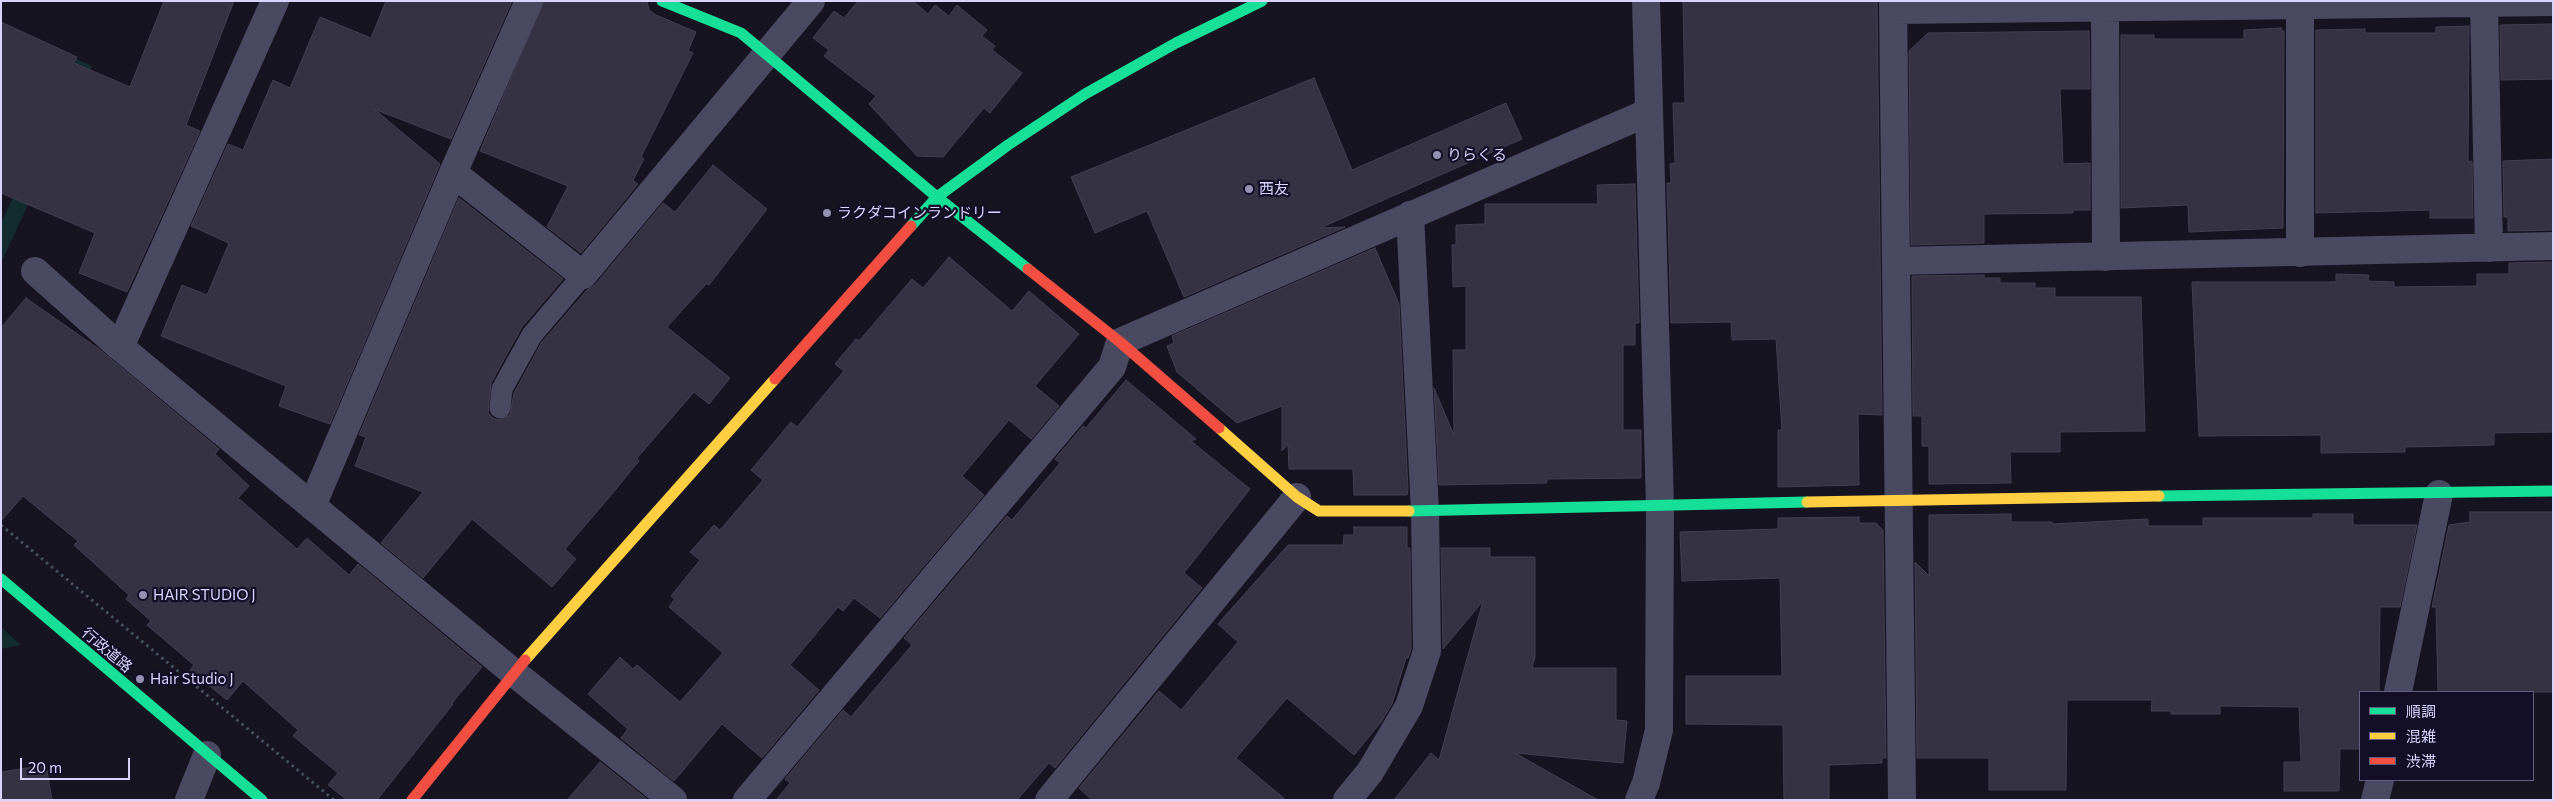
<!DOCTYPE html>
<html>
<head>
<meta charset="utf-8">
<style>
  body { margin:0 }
  #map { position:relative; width:2554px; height:801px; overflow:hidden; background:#161421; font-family:Commissioner,"Noto Sans JP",sans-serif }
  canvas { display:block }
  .frame { position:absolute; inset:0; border:2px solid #d9d4ff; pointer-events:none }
  .legend { position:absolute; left:2359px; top:691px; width:175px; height:90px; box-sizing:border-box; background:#130f26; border:1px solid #625e7d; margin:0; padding:6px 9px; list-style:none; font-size:15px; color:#d9d4ff }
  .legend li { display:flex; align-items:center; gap:10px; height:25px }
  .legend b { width:25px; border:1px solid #625e7d }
  .scale { position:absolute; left:20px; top:758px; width:110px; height:22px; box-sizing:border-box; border:2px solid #d9d4ff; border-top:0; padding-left:6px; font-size:15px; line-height:18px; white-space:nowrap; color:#d9d4ff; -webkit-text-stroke:4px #130f26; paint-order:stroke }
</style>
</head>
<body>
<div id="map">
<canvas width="2554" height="801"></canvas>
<div class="frame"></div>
<ul class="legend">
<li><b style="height:6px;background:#16e098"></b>順調</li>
<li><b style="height:6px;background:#ffcf43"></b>混雑</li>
<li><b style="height:6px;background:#f24e42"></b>渋滞</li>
</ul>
<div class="scale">20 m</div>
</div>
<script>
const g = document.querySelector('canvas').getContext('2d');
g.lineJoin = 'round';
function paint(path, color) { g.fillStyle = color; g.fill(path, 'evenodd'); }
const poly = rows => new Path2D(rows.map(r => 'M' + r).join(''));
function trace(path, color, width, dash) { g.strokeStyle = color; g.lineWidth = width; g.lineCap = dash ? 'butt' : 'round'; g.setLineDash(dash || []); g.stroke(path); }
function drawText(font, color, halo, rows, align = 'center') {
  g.font = font + ' Commissioner,"Noto Sans JP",sans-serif'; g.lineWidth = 4.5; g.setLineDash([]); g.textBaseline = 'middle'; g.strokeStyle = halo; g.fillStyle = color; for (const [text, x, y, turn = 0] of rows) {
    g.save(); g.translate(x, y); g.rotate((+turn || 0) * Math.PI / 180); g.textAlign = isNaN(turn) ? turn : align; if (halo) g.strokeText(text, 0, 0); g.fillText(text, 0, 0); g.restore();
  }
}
const green = poly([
  [77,59,92,66,1,263,1,223],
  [1,627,21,645,1,649]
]);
const building = poly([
  [164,1,234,1,186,125,200,131,127,292,79,273,95,233,1,193,1,22,77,57,74,63,130,87,164,1],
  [386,1,512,1,451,139,374,109,440,164,330,424,279,406,286,386,161,336,182,285,207,295,229,243,191,226,228,144,243,150,273,80,290,88,320,17,371,38,386,1],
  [544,1,647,1,649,10,656,15,696,32,688,51,693,53,641,157,644,159,633,180,638,184,581,253,547,227,568,186,480,151,544,1],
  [858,1,913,1,928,14,935,5,949,16,957,5,987,30,982,36,995,46,992,50,1022,73,990,113,984,108,943,157,917,156,869,104,876,96,824,56,829,50,813,38,834,11,844,18,858,1],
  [1683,1,1877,1,1882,415,1858,414,1859,485,1778,487,1778,430,1782,430,1776,339,1732,340,1731,322,1671,323,1667,183,1671,183,1670,164,1675,163,1673,103,1685,103,1683,1],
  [2553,24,2553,79,2501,80,2500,25,2553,24],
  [2469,26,2468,162,2472,161,2473,218,2430,218,2430,210,2316,213,2316,30,2365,29,2365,33,2436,33,2436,27,2469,26],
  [2281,28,2282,31,2284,31,2283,228,2189,232,2188,205,2121,208,2121,35,2154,35,2154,39,2244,39,2244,30,2281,28],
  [2089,31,2090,89,2060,89,2063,164,2090,163,2090,210,2073,210,2073,213,1984,214,1984,243,1911,245,1909,51,1928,33,2089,31],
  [1314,78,1352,170,1506,103,1522,139,1320,228,1345,227,1184,297,1147,211,1095,233,1071,177,1314,78],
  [2553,159,2553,230,2508,231,2508,217,2504,217,2503,161,2553,159],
  [713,165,767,209,709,285,706,284,667,327,730,378,709,404,694,392,637,458,639,461,612,494,565,549,576,559,552,587,472,519,423,578,381,543,423,492,355,466,366,437,359,435,459,198,563,279,522,327,491,383,488,413,493,418,499,420,510,415,514,393,542,342,587,290,595,285,663,203,675,212,713,165],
  [1635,184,1639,323,1635,323,1635,345,1623,345,1623,430,1641,430,1641,478,1547,479,1547,483,1439,485,1434,388,1454,435,1453,350,1466,350,1466,286,1453,287,1452,245,1456,245,1456,225,1485,224,1485,204,1598,204,1597,185,1635,184],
  [1375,248,1399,304,1408,490,1407,495,1354,495,1353,469,1289,469,1288,444,1282,451,1282,406,1237,423,1177,372,1167,346,1174,343,1172,336,1375,248],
  [949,257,1012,311,1029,291,1079,334,1035,386,1059,406,1031,439,1009,420,962,476,984,495,880,618,854,598,843,611,838,607,790,665,819,690,762,758,722,724,674,781,621,738,628,729,588,694,620,657,633,669,637,665,680,702,723,653,669,607,675,599,671,596,700,560,690,552,714,525,720,530,763,480,751,470,791,422,797,427,844,371,835,364,856,339,859,341,912,279,923,288,949,257],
  [2553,262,2553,432,2494,433,2494,445,2405,447,2405,452,2321,453,2321,435,2199,436,2192,282,2336,282,2336,274,2369,275,2368,281,2394,282,2394,287,2477,286,2477,274,2509,274,2509,263,2553,262],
  [1984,275,1984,278,2000,278,2000,283,2035,283,2035,288,2055,288,2055,297,2141,297,2145,431,2060,432,2060,452,2010,452,2011,483,1929,484,1929,446,1922,446,1922,416,1913,416,1912,276,1984,275],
  [26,298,99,349,219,449,215,454,249,486,238,498,297,549,307,538,349,575,358,564,482,667,452,703,453,704,377,800,347,800,328,785,338,773,293,736,298,730,243,681,227,700,190,670,194,665,147,625,151,621,126,599,129,595,74,545,78,541,23,496,1,521,1,328,26,298],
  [1126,380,1196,439,1191,441,1250,489,1184,573,1202,588,1055,768,1049,763,1017,800,776,800,790,783,785,779,843,710,851,717,912,645,904,638,1007,516,1012,520,1060,463,1055,459,1083,426,1086,428,1126,380],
  [2470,512,2553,512,2553,692,2438,692,2436,607,2432,607,2449,525,2470,522,2470,512],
  [2011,514,2011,522,2052,522,2052,524,2148,519,2148,526,2203,526,2203,518,2313,518,2313,514,2353,514,2353,525,2417,525,2400,607,2380,607,2379,692,2360,692,2360,749,2340,749,2339,791,2284,791,2284,762,2301,762,2299,707,2220,706,2220,714,2171,714,2171,711,2151,711,2152,700,2067,700,2066,790,1989,790,1989,758,1917,758,1915,562,1929,576,1929,515,2011,514],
  [1859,517,1859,523,1876,523,1883,530,1886,758,1882,758,1882,763,1829,765,1829,800,1784,800,1783,725,1686,724,1686,676,1782,676,1780,578,1682,581,1680,532,1778,529,1778,518,1859,517],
  [1354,527,1407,527,1407,548,1410,548,1411,649,1408,658,1406,658,1392,704,1381,722,1354,755,1287,698,1236,758,1286,800,1092,800,1079,788,1159,691,1181,710,1238,642,1218,624,1288,545,1343,545,1344,535,1354,535,1354,527],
  [1441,548,1490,548,1490,557,1535,557,1535,657,1532,668,1616,668,1616,720,1627,721,1623,763,1515,753,1598,800,1394,800,1431,753,1439,760,1483,601,1443,649,1441,548],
  [600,762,648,800,567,800,600,762],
  [46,765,52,800,1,800,1,772,46,765]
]);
const path = poly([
  [1,525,334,800]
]);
const lane = poly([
  [500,408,502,389,532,335,583,275]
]);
const street = poly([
  [275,1,120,347,514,673,673,800],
  [1893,1,1902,800],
  [2484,3,2489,248],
  [2300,5,2300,253],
  [2105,8,2106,257],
  [1893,10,2553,2],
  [453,173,583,275,811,1],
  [1896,261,2553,246],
  [35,271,120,347],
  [312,506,453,173,529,1],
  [2398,692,2439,494],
  [189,800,207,755],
  [747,800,1112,367,1120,342,1649,112],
  [1049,800,1297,497],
  [1347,800,1370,772,1409,706,1427,651,1425,511,1410,215],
  [1639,800,1646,783,1659,730,1660,507,1646,1],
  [2375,800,2380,780]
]);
const fast = poly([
  [662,1,741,33,937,197,1028,269],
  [911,226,937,197,1008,145,1085,94,1176,43,1262,1],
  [2159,496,2553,491],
  [1409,511,1807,502],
  [1,579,262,800]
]);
const slow = poly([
  [1219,428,1297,497,1319,511,1409,511],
  [1807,502,2159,496],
  [525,660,775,379]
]);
const jam = poly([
  [1028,269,1120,342,1219,428],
  [775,379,911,226],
  [412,800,525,660]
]);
const markers = [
  [1437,155,5,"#9591b1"],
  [1249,189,5,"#9591b1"],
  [827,213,5,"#9591b1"],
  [143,595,5,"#9591b1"],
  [140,679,5,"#9591b1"]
];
const poiNames = [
  ["りらくる",1447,155],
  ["西友",1259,189],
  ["ラクダコインランドリー",837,213],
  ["HAIR STUDIO J",153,595],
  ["Hair Studio J",150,679]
];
const streetNames = [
  ["行政道路",107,650,40]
];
paint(green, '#132c2d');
paint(building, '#343243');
trace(building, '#433f54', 1);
trace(path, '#44505f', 3, [2.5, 4]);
trace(lane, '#4a4962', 21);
trace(street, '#4a4962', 28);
trace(fast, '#16e098', 11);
trace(slow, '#ffcf43', 11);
trace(jam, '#f24e42', 11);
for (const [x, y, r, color] of markers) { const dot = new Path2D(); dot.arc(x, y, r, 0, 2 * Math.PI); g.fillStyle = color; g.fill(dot); trace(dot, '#130f26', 2); }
drawText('15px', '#d9d4ff', '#130f26', poiNames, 'left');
drawText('15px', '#d9d4ff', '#130f26', streetNames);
</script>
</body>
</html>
